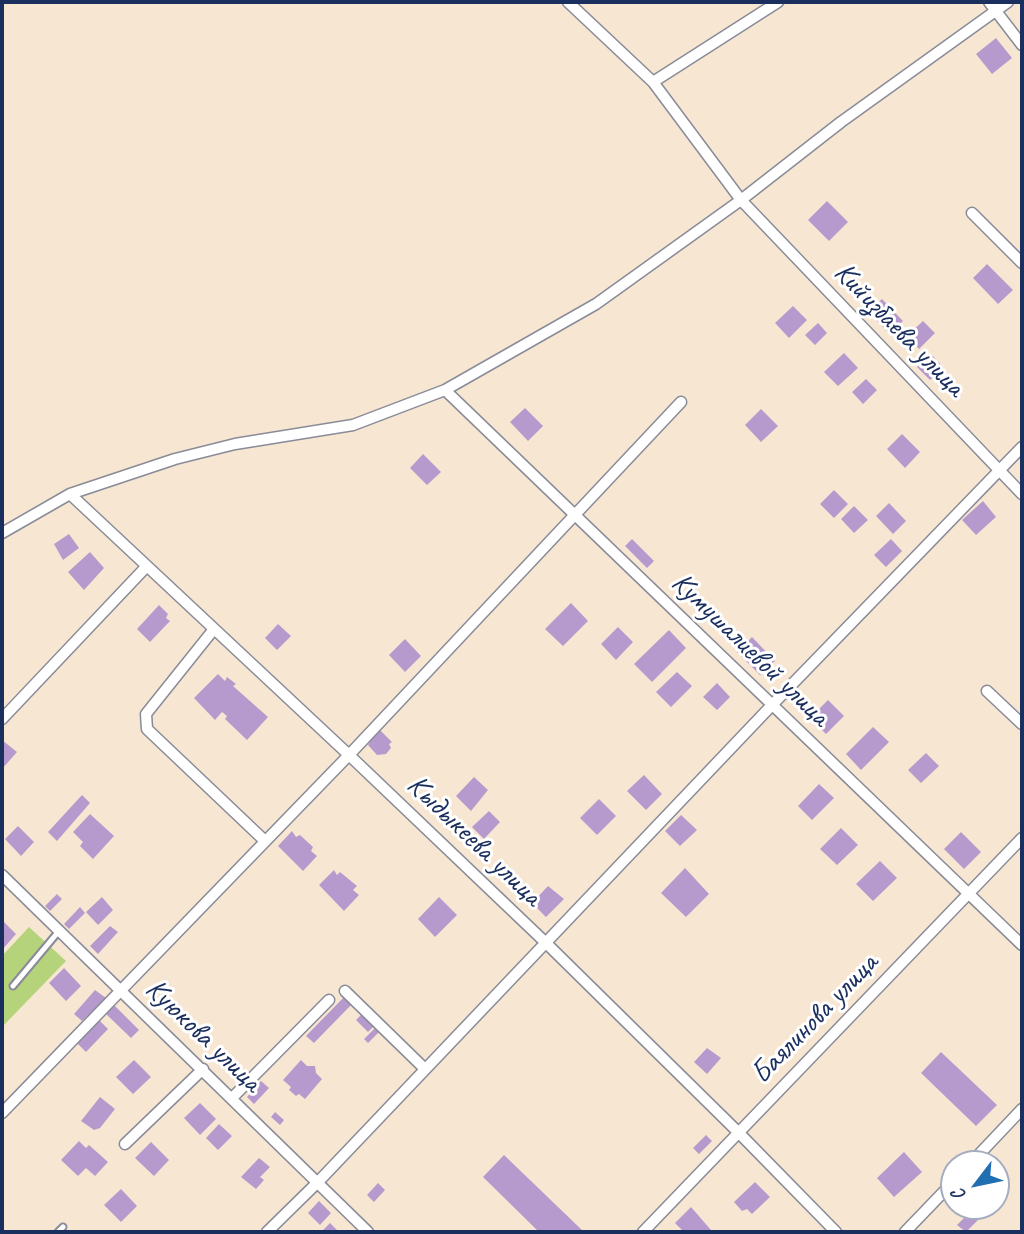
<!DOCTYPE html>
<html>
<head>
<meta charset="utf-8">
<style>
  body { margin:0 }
  #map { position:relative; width:1024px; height:1234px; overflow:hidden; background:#f7e7d2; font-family:Caveat,sans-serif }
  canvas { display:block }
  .frame { position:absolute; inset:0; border:4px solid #1b2f5e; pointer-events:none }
  .north { position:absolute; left:940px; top:1150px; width:70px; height:70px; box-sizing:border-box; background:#fff; border:2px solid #a4acbf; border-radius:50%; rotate:238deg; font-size:19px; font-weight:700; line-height:28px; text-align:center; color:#1b2f5e }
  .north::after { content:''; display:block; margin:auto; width:24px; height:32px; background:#1f6fb2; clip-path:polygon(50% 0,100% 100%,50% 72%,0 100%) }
</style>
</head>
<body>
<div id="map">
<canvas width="1024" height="1234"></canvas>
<div class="frame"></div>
<div class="north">С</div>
</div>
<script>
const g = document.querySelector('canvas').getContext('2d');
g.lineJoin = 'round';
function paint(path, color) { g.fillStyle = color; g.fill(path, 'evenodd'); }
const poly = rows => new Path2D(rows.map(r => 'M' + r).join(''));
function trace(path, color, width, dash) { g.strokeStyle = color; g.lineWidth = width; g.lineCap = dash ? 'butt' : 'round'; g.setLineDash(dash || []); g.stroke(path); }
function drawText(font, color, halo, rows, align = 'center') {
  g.font = font + ' Caveat,sans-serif'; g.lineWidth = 6; g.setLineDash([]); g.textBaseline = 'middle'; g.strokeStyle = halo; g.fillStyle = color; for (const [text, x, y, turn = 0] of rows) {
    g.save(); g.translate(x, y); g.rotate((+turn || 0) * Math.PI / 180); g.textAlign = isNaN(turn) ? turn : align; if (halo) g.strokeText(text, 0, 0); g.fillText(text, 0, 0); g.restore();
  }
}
const green = poly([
  [29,927,66,961,2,1027,2,956]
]);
const building = poly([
  [996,38,1012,58,992,74,976,54],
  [827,201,848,222,829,241,808,220],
  [987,264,1013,290,998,304,973,278],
  [882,299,903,321,890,334,868,312],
  [793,306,807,320,789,338,775,323],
  [923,321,935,333,919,349,907,336],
  [818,323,827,333,815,345,805,335],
  [844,353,858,368,838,386,824,372],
  [931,354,943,367,930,380,917,367],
  [866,379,877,390,863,404,852,392],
  [525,408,543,426,528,441,510,422],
  [761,409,778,426,761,442,745,425],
  [902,434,920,452,905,468,887,449],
  [423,454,441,472,427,485,410,468],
  [834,490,848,504,834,518,820,504],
  [983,501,996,517,976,535,962,520],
  [889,503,906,521,893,534,876,516],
  [854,506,868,520,854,533,841,519],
  [69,534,79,548,63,560,54,544],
  [632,539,654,561,647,568,625,546],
  [891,539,902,551,886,567,874,555],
  [90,552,104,568,84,590,68,572],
  [571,603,588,621,563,646,545,629],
  [159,605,168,614,166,618,170,621,150,642,137,629],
  [278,624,291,636,277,650,265,638],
  [618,627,633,642,616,660,601,644],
  [669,630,686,648,652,682,634,664],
  [752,637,775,661,760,675,737,652],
  [405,639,421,656,405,672,389,655],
  [677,672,692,686,671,707,656,692],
  [218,674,225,681,227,677,236,684,233,686,268,717,247,740,225,719,227,716,222,712,215,720,194,698],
  [717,683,730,697,717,710,703,697],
  [828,700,844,716,826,734,810,718],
  [873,727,889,742,861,770,846,754],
  [379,729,392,742,389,744,391,748,386,754,377,755,368,745,370,742,368,741],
  [2,740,17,752,2,769],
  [926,753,939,766,921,783,908,770],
  [644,775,662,794,646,810,627,791],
  [474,777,488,790,471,811,456,796],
  [819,784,834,798,812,820,798,806],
  [82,795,90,803,57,841,48,832],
  [599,799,616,816,597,835,580,818],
  [489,811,500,822,484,839,472,827],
  [90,814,114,836,93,859,80,846,83,842,73,832],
  [681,815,697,830,680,846,665,831],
  [18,826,34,842,21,856,5,839],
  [841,828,858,845,837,865,820,849],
  [292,831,296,837,300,835,313,847,311,851,317,856,303,871,278,846],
  [961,832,981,852,964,869,944,849],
  [880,861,897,878,873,901,856,884],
  [685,868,709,894,686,917,661,893],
  [334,870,337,875,340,872,357,886,353,890,359,895,344,911,319,885],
  [548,886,564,899,546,917,532,903],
  [57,894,62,899,50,911,45,906],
  [102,897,113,910,98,925,86,912],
  [439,897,457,915,435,937,418,919],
  [80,907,85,913,69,929,64,924],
  [2,920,16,934,2,950],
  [110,926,118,932,98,954,90,946],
  [64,968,81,986,66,1001,49,983],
  [95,990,106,998,82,1021,74,1014],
  [346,995,354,1002,314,1043,306,1036],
  [114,1005,139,1030,131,1038,105,1013],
  [364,1012,376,1024,368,1032,356,1020],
  [99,1020,108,1029,86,1052,77,1043],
  [376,1027,380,1031,368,1043,364,1039],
  [707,1048,721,1058,707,1074,694,1062],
  [941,1052,997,1105,976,1126,921,1073],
  [134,1060,151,1077,133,1094,116,1077],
  [301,1060,307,1066,315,1066,316,1073,322,1079,305,1099,299,1094,296,1096,289,1090,291,1087,283,1080],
  [261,1081,269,1088,254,1104,247,1097],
  [100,1097,115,1109,100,1128,94,1130,81,1121],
  [200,1103,216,1119,200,1135,184,1118],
  [275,1112,284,1120,280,1125,271,1117],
  [219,1124,232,1136,218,1150,206,1138],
  [706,1135,712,1141,699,1154,693,1148],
  [79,1141,86,1148,89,1145,108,1162,95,1176,86,1168,78,1176,61,1160],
  [151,1142,169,1160,154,1176,135,1158],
  [904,1152,922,1172,894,1197,877,1178],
  [504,1155,584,1232,539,1232,483,1177],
  [259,1158,270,1167,260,1177,264,1180,256,1189,241,1177],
  [755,1182,770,1197,752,1214,747,1209,742,1211,734,1202],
  [378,1183,385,1190,374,1202,367,1195],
  [121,1189,137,1206,121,1222,104,1205],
  [319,1201,331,1213,320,1225,308,1213],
  [996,1204,1000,1206,994,1212,990,1208,966,1232,957,1225,976,1206,996,1206],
  [691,1207,711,1230,708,1232,684,1232,675,1223],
  [330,1223,339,1232,321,1232]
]);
const lane = poly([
  [13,986,59,931],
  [58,1232,63,1227]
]);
const street = poly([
  [568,2,653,82,741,200,1022,494],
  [989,2,1022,45],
  [653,82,778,2],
  [972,213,1022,263],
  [445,390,1022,945],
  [70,494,349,755,545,942,739,1133,836,1232],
  [2,533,70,494,175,459,235,444,353,425,445,390,596,304,741,200,841,122,1008,2],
  [214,629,146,714,147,729,265,841],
  [987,691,1022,724],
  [2,719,146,567],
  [2,875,368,1232],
  [345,991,425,1069],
  [232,1098,329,1000],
  [2,1113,349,755,681,402],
  [125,1144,203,1069],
  [970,1164,1022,1109],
  [267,1232,318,1182,772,705,1022,447],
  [643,1232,1022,838],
  [905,1232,954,1181]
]);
const streetNames = [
  ["Кийизбаева улица",899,330,46],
  ["Кумушалиевой улица",750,650,44],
  ["Кыдыкеева улица",474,841,44],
  ["Баялинова улица",815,1019,-46],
  ["Куюкова улица",203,1036,44]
];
paint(green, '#b5d37a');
paint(building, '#b79acd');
trace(lane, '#898b98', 9);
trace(street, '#898b98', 13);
trace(lane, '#fff', 5);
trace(street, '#fff', 10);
drawText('30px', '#1b2f5e', '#fff', streetNames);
</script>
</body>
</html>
